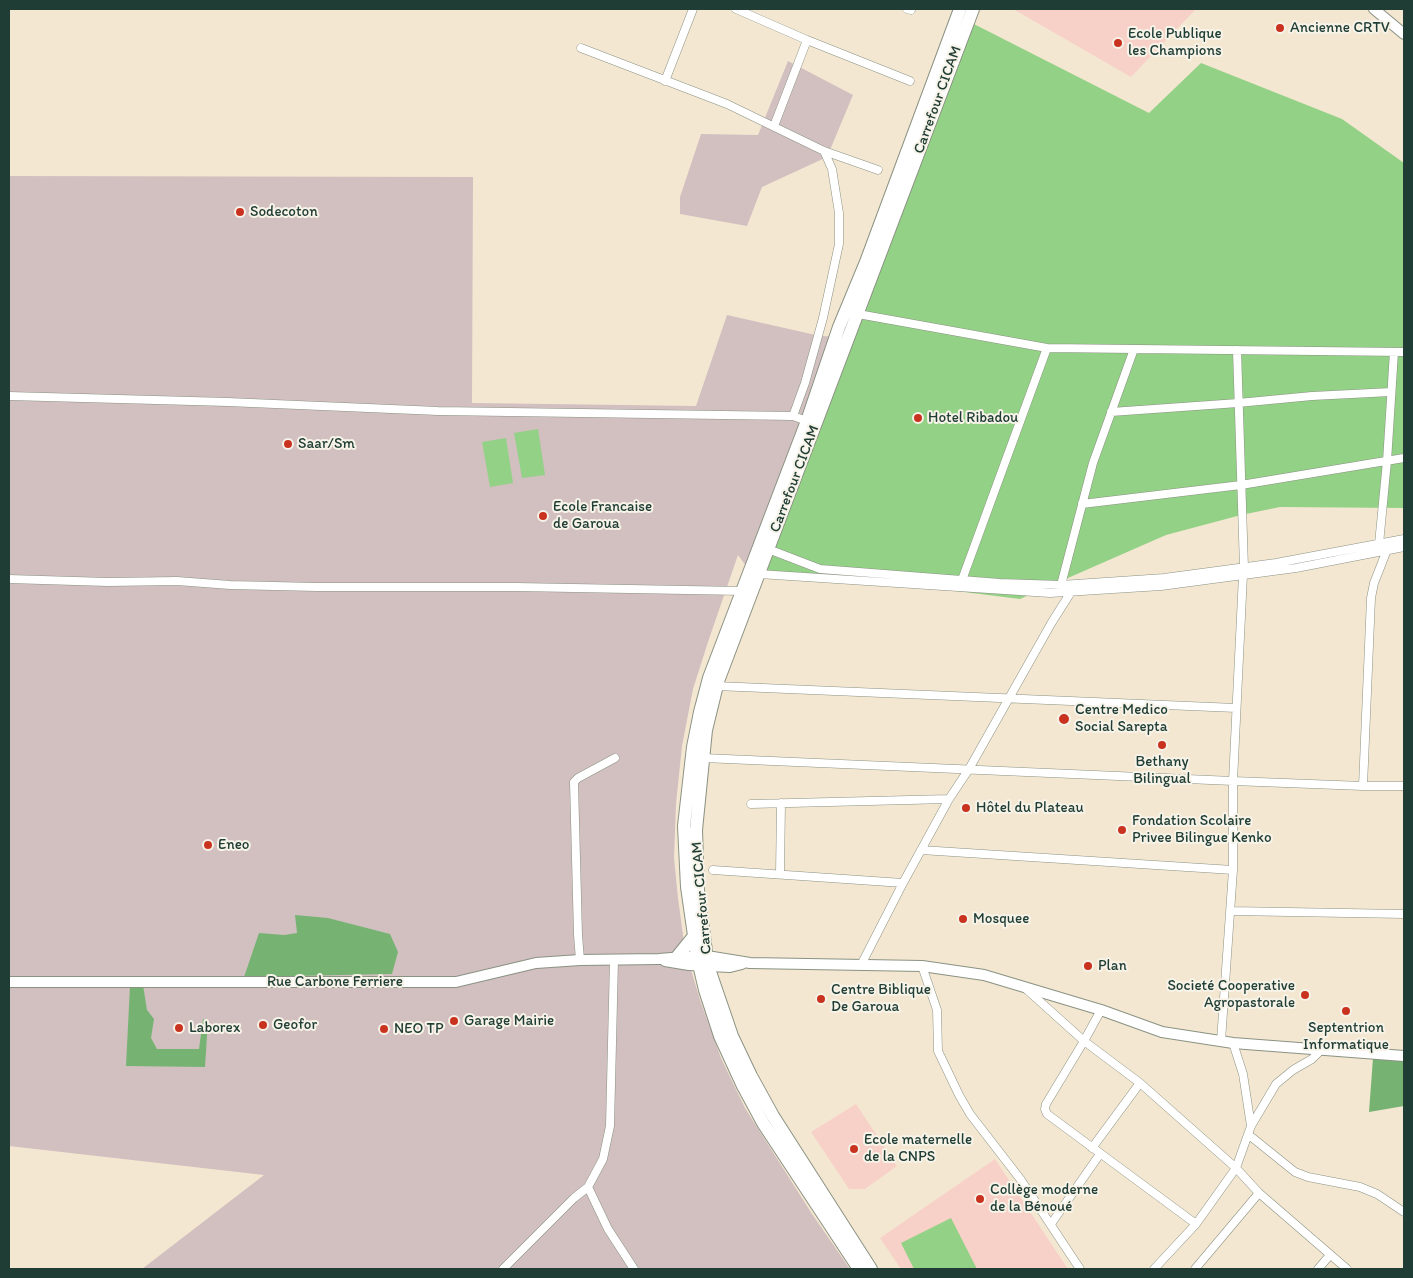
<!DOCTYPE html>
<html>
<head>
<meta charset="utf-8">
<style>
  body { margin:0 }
  #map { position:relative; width:1413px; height:1278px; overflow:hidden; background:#f4e7d1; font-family:Itim,sans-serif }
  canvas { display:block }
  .frame { position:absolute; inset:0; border:10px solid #1f3d34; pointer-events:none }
</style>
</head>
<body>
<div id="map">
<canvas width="1413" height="1278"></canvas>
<div class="frame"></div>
</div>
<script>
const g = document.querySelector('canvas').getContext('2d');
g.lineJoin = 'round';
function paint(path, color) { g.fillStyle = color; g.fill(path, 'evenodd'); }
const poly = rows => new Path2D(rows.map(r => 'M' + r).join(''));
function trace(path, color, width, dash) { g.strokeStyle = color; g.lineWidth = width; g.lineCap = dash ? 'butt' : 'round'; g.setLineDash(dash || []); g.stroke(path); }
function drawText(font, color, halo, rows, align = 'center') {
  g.font = font + ' Itim,sans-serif'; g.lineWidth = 4; g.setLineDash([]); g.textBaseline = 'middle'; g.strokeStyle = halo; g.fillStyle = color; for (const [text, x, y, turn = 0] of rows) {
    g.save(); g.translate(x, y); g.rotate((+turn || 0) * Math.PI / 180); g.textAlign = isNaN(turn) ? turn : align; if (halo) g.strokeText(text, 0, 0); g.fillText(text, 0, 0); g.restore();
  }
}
const built = poly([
  [1013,9,1196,9,1131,77],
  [856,1104,897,1166,865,1189,849,1189,811,1132],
  [995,1159,1068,1269,901,1269,880,1238]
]);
const industrial = poly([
  [788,61,853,95,827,157,762,187,747,226,680,214,680,197,701,134,758,135],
  [9,176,473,177,472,403,696,406,727,315,820,336,845,337,755,578,738,555,709,639,693,689,682,746,676,804,674,858,678,898,685,950,701,1003,721,1058,745,1108,812,1214,850,1269,142,1269,264,1175,9,1146]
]);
const green = poly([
  [966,20,1149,113,1201,63,1342,119,1404,163,1404,508,1280,507,1241,515,1166,535,1020,599,884,582,764,577],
  [538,429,545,475,522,478,514,433],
  [506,438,513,483,490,487,482,442],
  [951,1218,977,1269,914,1269,901,1243]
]);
const forest = poly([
  [295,915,328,918,390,934,398,952,392,974,244,977,259,933,284,935,297,933],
  [143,985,147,1010,154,1019,151,1038,157,1049,199,1049,203,1019,208,1020,205,1067,126,1066,130,986],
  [1373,1058,1404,1060,1404,1106,1369,1112]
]);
const minor = poly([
  [736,9,807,40,910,81],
  [907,9,911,10],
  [581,48,727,104,824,151,878,170],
  [665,81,693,9],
  [774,126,807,40],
  [858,314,1047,348,1404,352],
  [1237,350,1244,568],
  [9,396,228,402,438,411,793,416,807,421],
  [1111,412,1238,403,1312,396,1391,392],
  [793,416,805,383,823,318,839,244,839,213,832,169,824,151],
  [1082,504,1241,485,1404,458],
  [1379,544,1387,461,1394,352],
  [768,549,820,569,1000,583,1061,585,1164,578,1276,563,1404,539],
  [759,574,1050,593,1161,586,1296,568,1404,547],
  [9,579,108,582,177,581,230,585,317,587,516,587,743,591],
  [962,580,1047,348],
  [1061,585,1093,463,1134,349],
  [716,686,1236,708],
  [703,758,1233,781,1363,786,1404,786],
  [1363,786,1371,598,1374,583,1387,550],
  [751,804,949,799],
  [921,850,1233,870],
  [713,870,903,883],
  [780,874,781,803],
  [1231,911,1404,914],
  [580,960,578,935,574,782,578,778,615,758],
  [861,965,903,883,949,799,969,769,1052,622,1071,592],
  [922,966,937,1010,938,1051,959,1095,970,1114,1021,1180,1080,1269],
  [1025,988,1084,1041,1140,1083,1236,1168,1259,1193,1347,1269],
  [1101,1010,1084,1041,1046,1104,1045,1109,1047,1114,1196,1224],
  [1221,1041,1233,870,1233,781,1243,575],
  [1233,1043,1243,1074,1251,1126],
  [1249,1135,1295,1172,1308,1177,1360,1187,1377,1194,1404,1212],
  [1092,1148,1140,1083],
  [588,1187,608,1229,634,1269],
  [1051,1224,1100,1154],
  [503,1269,574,1198,588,1187,603,1159,610,1126,614,960],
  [1154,1269,1196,1224,1236,1168,1251,1126,1276,1084,1293,1070,1312,1059,1323,1048],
  [1195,1269,1259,1193],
  [1318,1269,1330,1255]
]);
const tertiary = poly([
  [1374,9,1404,34],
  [665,961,689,965,730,967,742,964],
  [9,982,456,982,536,963,580,960,659,959,697,956,713,957,750,963,922,966,984,975,1101,1010,1162,1032,1233,1043,1404,1056]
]);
const primary = poly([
  [677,957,694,936],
  [859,1269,763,1123,743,1086,720,1036,705,990,697,956,687,887,684,826,693,747,700,712,709,678,807,421,839,327,866,262,960,9],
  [871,1269,773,1116,751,1076,732,1036,708,966,698,891,696,830,706,730,718,681,973,9]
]);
const markers = [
  [1280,28,5,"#c8321e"],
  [1118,43,5,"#c8321e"],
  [240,212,5,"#c8321e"],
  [918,418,5,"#c8321e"],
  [288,444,5,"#c8321e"],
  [543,516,5,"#c8321e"],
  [1064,719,6,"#c8321e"],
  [1162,745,5,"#c8321e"],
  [966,808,5,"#c8321e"],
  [1122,830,5,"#c8321e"],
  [208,845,5,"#c8321e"],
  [963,919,5,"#c8321e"],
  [1088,966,5,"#c8321e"],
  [1305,995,5,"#c8321e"],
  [821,999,5,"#c8321e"],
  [1346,1011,5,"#c8321e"],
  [454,1021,5,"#c8321e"],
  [263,1025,5,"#c8321e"],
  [179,1028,5,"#c8321e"],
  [384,1029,5,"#c8321e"],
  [854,1149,5,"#c8321e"],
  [980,1199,5,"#c8321e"]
];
const poiNames = [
  ["Ancienne CRTV",1290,28],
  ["Ecole Publique",1128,34],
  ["les Champions",1128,51],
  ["Sodecoton",250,212],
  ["Hotel Ribadou",928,418],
  ["Saar/Sm",298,444],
  ["Ecole Francaise",553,507],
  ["de Garoua",553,524],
  ["Centre Medico",1075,710],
  ["Social Sarepta",1075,727],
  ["Bethany",1162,762,"center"],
  ["Bilingual",1162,779,"center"],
  ["Hôtel du Plateau",976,808],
  ["Fondation Scolaire",1132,821],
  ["Privee Bilingue Kenko",1132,838],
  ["Eneo",218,845],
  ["Mosquee",973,919],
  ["Plan",1098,966],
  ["Societé Cooperative",1295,986,"right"],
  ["Agropastorale",1295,1003,"right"],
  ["Centre Biblique",831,990],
  ["De Garoua",831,1007],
  ["Garage Mairie",464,1021],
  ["Geofor",273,1025],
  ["Laborex",189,1028],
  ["Septentrion",1346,1028,"center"],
  ["Informatique",1346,1045,"center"],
  ["NEO TP",394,1029],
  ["Ecole maternelle",864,1140],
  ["de la CNPS",864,1157],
  ["Collège moderne",990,1190],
  ["de la Bénoué",990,1207]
];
const streetNames = [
  ["Carrefour CICAM",938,100,-70],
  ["Carrefour CICAM",795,479,-69],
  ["Carrefour CICAM",702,898,-95],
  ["Rue Carbone Ferriere",335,982]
];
paint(built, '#f7d1c7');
paint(industrial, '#d2bfc0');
paint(green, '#93d186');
paint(forest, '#76b373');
trace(minor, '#8a9282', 9);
trace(tertiary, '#8a9282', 12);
trace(primary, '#8a9282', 14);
trace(minor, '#fff', 8);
trace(tertiary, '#fff', 10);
trace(primary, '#fff', 12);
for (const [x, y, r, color] of markers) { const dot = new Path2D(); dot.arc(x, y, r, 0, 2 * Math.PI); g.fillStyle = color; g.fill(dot); trace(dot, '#f7f3e8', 2); }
drawText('15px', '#1f3d34', '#f7f3e8', poiNames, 'left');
drawText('15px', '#1f3d34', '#f7f3e8', streetNames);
</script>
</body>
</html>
